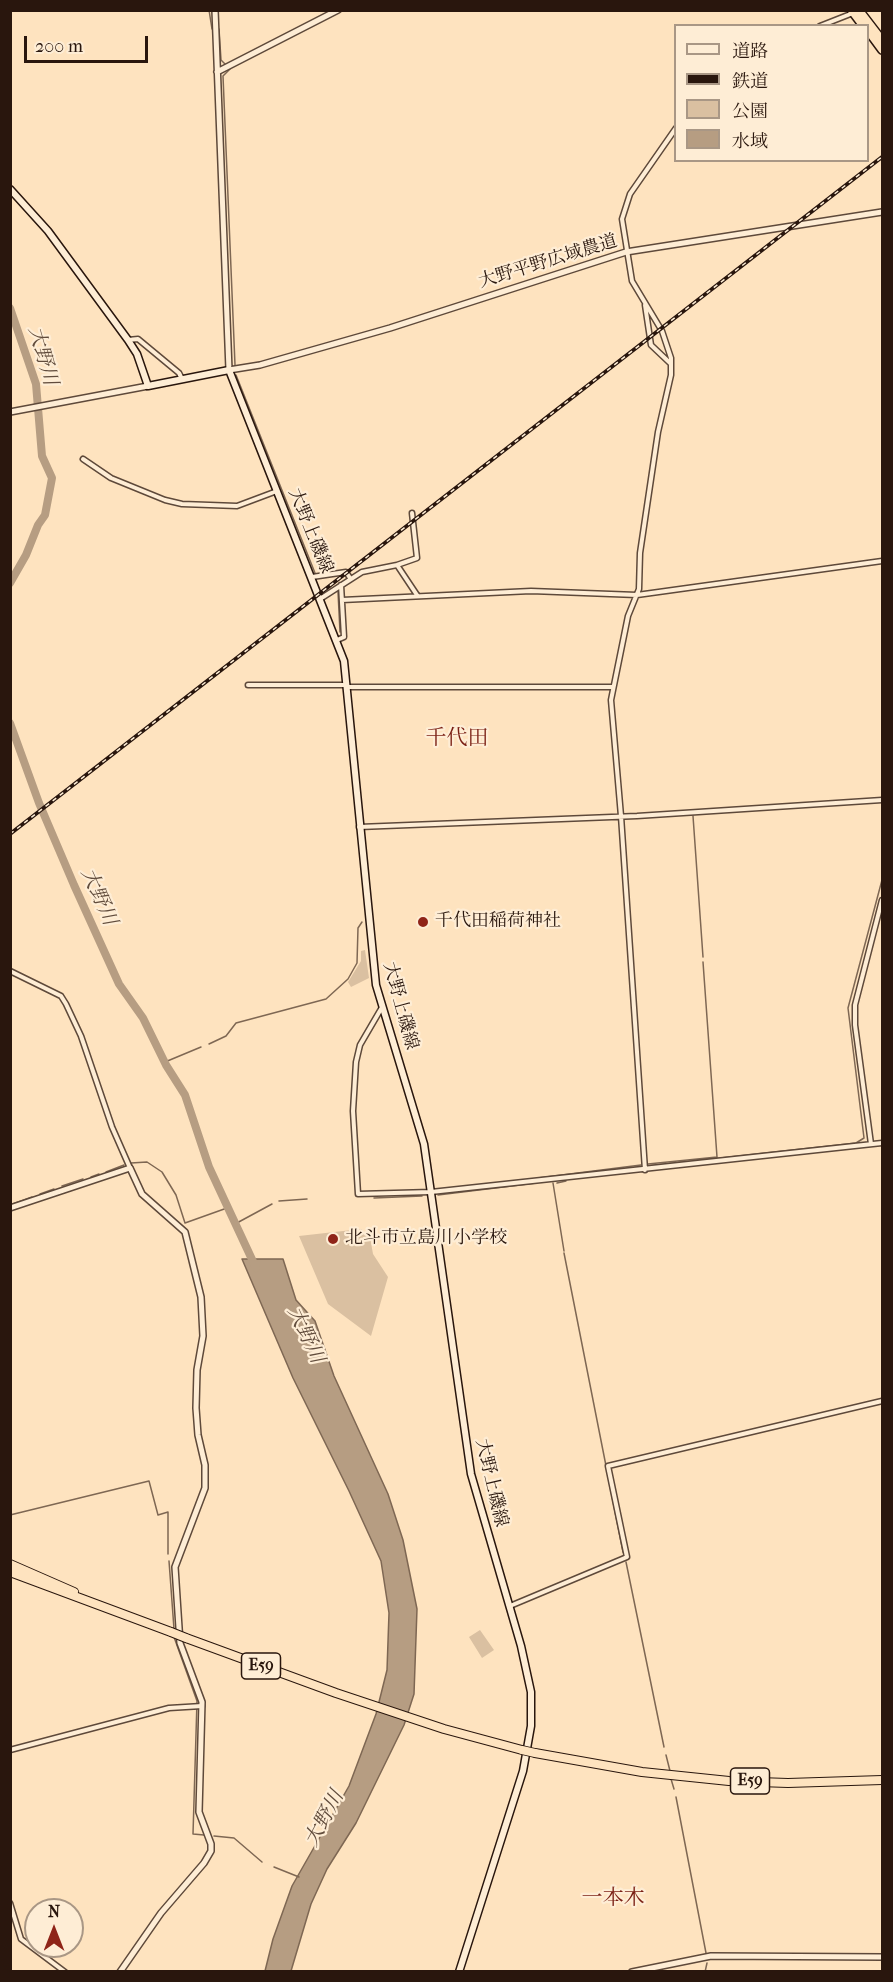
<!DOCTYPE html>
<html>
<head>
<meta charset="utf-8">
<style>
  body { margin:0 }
  #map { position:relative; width:893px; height:1982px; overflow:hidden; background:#fee3bf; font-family:"IM FELL French Canon","Noto Serif JP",serif }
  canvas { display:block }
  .frame { position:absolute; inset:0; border:12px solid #29160d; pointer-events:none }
  .legend { position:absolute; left:674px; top:24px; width:195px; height:138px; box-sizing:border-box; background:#feedd5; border:2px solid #a99785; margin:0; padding:8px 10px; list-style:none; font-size:18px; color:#29160d }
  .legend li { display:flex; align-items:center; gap:12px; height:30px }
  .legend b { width:30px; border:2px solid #a99785 }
  .north { position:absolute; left:24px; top:1898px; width:60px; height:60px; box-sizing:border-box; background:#feedd5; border:2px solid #a99785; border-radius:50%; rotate:0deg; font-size:16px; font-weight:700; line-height:24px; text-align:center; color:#29160d }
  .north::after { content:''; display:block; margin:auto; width:21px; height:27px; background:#8f2418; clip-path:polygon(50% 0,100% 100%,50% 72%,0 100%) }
  .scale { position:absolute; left:24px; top:36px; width:124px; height:27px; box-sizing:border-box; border:3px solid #29160d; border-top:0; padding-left:8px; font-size:18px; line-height:21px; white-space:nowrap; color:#29160d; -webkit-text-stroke:4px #feedd5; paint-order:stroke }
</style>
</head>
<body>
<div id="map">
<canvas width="893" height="1982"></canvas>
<div class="frame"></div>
<ul class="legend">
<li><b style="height:8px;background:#feedd5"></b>道路</li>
<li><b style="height:8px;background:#29160d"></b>鉄道</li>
<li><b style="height:16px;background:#dac0a1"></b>公園</li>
<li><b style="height:16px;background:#b69d82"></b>水域</li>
</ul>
<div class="north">N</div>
<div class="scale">200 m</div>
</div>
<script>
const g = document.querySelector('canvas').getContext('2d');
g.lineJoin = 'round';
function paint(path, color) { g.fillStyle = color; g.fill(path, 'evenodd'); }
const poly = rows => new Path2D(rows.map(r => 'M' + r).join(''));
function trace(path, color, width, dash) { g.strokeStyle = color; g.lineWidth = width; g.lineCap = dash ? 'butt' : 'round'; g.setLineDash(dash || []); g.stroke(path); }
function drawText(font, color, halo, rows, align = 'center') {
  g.font = font + ' "IM FELL French Canon","Noto Serif JP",serif'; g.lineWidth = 4.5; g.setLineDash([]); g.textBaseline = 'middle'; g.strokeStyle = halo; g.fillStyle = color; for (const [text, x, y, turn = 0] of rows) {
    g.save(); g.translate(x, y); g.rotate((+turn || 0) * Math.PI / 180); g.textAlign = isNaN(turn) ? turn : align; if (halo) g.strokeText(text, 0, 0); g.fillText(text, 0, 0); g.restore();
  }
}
const green = poly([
  [365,950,369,978,351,987,348,982,361,961,361,951],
  [361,1229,370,1237,373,1254,388,1277,371,1336,328,1304,299,1236],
  [480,1630,494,1650,482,1658,469,1637]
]);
const water = poly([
  [242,1259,283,1259,296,1300,315,1321,334,1376,388,1494,403,1540,417,1609,414,1694,404,1725,356,1823,327,1869,311,1904,291,1971,265,1971,273,1939,292,1886,349,1786,376,1714,387,1670,389,1613,381,1561,349,1491,293,1378,242,1259]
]);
const stream = poly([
  [209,10,212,29],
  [219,29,221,60,225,64],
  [230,69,223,76,235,365],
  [236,375,315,573],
  [338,592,340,632],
  [693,816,703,957],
  [209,1044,226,1036,236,1023,326,999,348,979,357,963,358,928,362,922],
  [165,1062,201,1047],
  [131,1163,147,1162,162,1172,176,1195,185,1223,227,1208],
  [648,1164,717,1157,703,962],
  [648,1166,856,1143,864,1138,848,1008,882,880],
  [106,1172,124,1165],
  [570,1175,640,1167],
  [91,1177,99,1174],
  [538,1178,641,1165],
  [553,1183,564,1251],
  [557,1183,566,1181],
  [62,1186,83,1179],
  [40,1194,54,1189],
  [438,1195,536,1183],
  [374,1198,422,1196],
  [279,1201,307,1199],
  [10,1205,32,1197],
  [235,1224,272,1204],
  [564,1253,623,1552],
  [10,1515,149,1481,158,1515,168,1512,168,1554],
  [169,1561,174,1629],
  [626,1562,664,1747],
  [174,1637,197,1701,193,1834,204,1835],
  [666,1755,670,1771],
  [671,1779,674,1789],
  [676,1797,706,1953],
  [214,1836,234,1838,262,1862],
  [274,1867,299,1877],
  [705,1972,707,1963]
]);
const river = poly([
  [10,308,36,384,42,456,52,478,45,515,38,525,26,555,10,583],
  [10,723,39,803,74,885,119,984,143,1018,166,1065,185,1095,209,1167,256,1268]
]);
const minor = poly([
  [820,26,853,13],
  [645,305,651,345,670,363],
  [128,340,138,339,179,373,182,379],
  [83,459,111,478,165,500,182,504,237,506,277,491],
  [397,565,417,558,412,513],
  [312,577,346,572,350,578],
  [320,599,362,572,397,565,417,595],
  [342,600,531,591,637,595,882,561],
  [337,640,344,637,341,585],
  [248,685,346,685],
  [348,687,613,687],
  [359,827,637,816,882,800],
  [10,971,61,996,66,1004,81,1036,112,1127,130,1168],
  [381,1009,360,1045,356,1062,353,1111,358,1194,431,1192,882,1143],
  [871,1144,855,1025,855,1005,882,900],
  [645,1170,621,816,611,700,628,616,639,589,640,553,658,432,671,375,671,358,662,331,632,281,622,219,630,194,676,128],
  [510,1606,627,1557,608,1466,882,1401],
  [10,1750,169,1708,202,1706],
  [10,1903,21,1939,65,1972]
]);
const tertiary = poly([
  [215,10,229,370,260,365,390,328,626,252,882,212],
  [217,72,338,10],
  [10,412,148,386],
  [10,1208,130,1168,142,1194,185,1232,201,1297,203,1336,197,1370,196,1408,198,1435,205,1465,205,1488,175,1567,180,1643,202,1702,199,1812,211,1844,211,1851,204,1863,161,1913,120,1972],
  [632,1972,711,1956,882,1957]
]);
const secondary = poly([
  [10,189,48,231,128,340,137,354,148,386,229,370,344,661,376,985,424,1144,471,1474,521,1646,531,1692,531,1726,523,1771,459,1972]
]);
const trunk = poly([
  [851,10,863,26],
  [859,10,882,40],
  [868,31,882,50]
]);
const motorway = poly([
  [10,1564,74,1592],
  [10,1572,171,1632],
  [186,1638,336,1693,444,1729,522,1750],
  [535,1753,642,1772,729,1781,788,1783,882,1780]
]);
const rail = poly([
  [10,834,882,157]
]);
const motorwayBridge = poly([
  [171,1632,186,1638],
  [522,1750,535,1753]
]);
const markers = [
  [423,922,6,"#8f2418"],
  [333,1239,6,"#8f2418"]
];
const shields = [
  [261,1666,39],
  [750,1781,39]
];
const shieldNames = [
  ["E59",261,1666],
  ["E59",750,1781]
];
const streetNames = [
  ["大野平野広域農道",548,262,-17],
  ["大野上磯線",310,531,68],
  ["大野上磯線",400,1006,75],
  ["大野上磯線",491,1483,77]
];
const poiNames = [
  ["千代田稲荷神社",435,922],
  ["北斗市立島川小学校",345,1239]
];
const waterNames = [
  ["大野川",42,356,74],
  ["大野川",98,897,66],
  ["大野川",305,1335,65],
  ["大野川",325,1819,-62]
];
const quarterNames = [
  ["千代田",457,739],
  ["一本木",613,1899]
];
paint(green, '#dac0a1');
paint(water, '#b69d82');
trace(water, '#7e6753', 1.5);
trace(stream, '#7e6753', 1.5);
trace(river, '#b69d82', 8);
trace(minor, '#5e493a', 7);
trace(tertiary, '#5e493a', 8);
trace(secondary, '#29160d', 9);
trace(trunk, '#29160d', 10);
trace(motorway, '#29160d', 10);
trace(minor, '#feedd5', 4);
trace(tertiary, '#feedd5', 5);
trace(secondary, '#feedd5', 6);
trace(trunk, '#fee3bf', 7);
trace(motorway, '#fee3bf', 8);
trace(rail, '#29160d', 4);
trace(rail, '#feedd5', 1.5, [4.5]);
trace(motorwayBridge, '#29160d', 10, []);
trace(motorwayBridge, '#fee3bf', 8);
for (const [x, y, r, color] of markers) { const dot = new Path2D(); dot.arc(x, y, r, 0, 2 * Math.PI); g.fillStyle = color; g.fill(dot); trace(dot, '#feedd5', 2); }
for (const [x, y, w] of shields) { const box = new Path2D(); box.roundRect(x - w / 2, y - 13, w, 26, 4.5); g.fillStyle = '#feedd5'; g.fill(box); trace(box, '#29160d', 1.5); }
drawText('bold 16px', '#29160d', null, shieldNames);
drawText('18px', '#29160d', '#feedd5', streetNames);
drawText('18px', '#29160d', '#feedd5', poiNames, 'left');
drawText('italic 20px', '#614c3c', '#feedd5', waterNames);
drawText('21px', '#7a1f14', '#feedd5', quarterNames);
</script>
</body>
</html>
